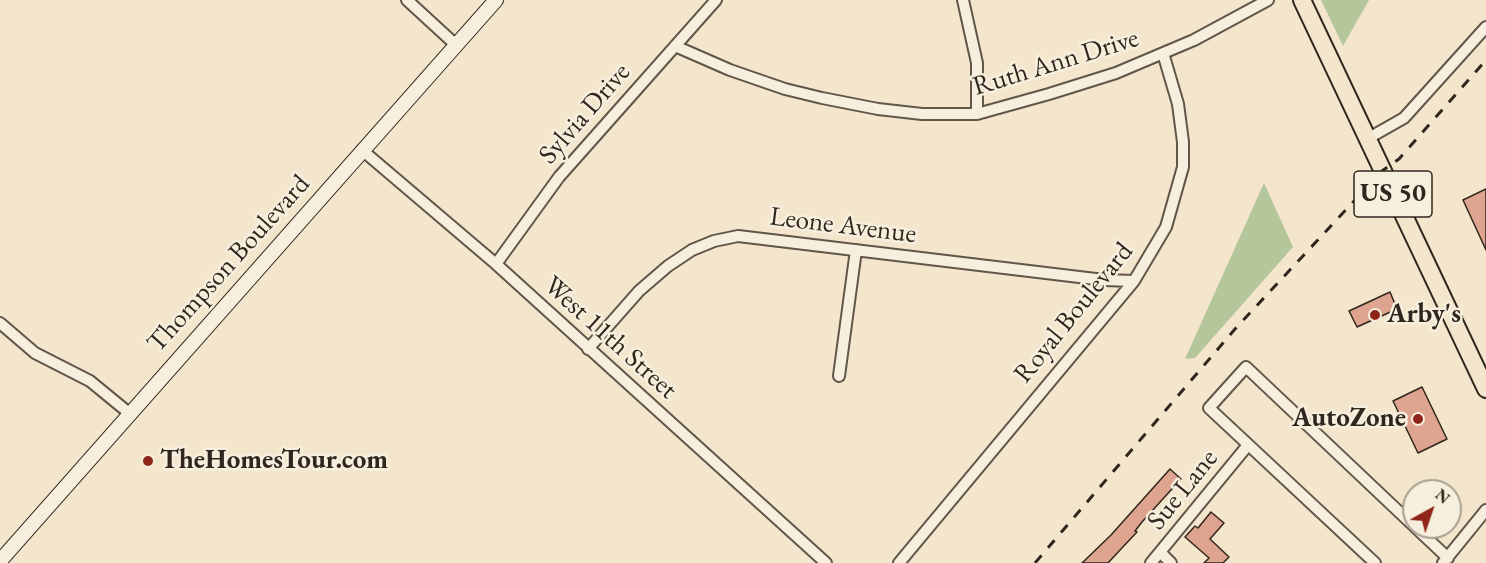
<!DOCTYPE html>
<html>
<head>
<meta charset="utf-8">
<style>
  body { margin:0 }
  #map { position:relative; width:1486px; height:563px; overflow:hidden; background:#f3e6cc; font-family:"EB Garamond",serif }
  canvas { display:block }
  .north { position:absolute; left:1402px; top:479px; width:60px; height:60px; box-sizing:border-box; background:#f7efde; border:2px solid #a79f91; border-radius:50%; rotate:40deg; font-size:16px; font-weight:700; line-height:24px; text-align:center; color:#30261d }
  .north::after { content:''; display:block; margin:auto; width:21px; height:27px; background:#8f2418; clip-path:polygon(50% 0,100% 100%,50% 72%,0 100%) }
</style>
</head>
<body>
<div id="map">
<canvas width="1486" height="563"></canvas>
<div class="north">N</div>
</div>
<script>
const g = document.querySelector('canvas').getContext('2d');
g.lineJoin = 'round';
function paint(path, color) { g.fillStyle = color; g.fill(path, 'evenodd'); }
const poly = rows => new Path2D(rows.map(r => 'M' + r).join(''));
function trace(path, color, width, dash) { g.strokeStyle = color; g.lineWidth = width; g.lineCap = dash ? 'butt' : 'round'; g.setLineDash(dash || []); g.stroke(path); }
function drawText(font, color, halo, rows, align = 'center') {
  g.font = font + ' "EB Garamond",serif'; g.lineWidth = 5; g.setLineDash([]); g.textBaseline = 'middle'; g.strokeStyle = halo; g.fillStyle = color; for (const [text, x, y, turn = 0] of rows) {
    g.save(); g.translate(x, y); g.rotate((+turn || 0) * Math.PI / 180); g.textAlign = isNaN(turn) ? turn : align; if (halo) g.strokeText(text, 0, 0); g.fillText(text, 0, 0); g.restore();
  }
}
const green = poly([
  [1321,0,1369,0,1343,46],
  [1264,183,1293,247,1195,358,1185,359]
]);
const building = poly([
  [1486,189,1486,250,1463,200,1486,189],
  [1390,292,1397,309,1357,327,1349,311,1390,292],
  [1422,387,1447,439,1418,453,1393,401,1422,387],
  [1170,469,1181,479,1142,522,1135,531,1137,532,1121,549,1108,563,1082,563,1111,535,1170,469],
  [1211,512,1224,523,1210,539,1229,557,1223,563,1204,563,1209,558,1185,537,1195,526,1198,528,1211,512]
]);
const minor = poly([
  [407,0,456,45],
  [963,0,977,63,977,114],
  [675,46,730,70,785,89,822,98,878,109,922,114,977,114,1049,94,1116,73,1194,40,1268,0],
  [1367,139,1404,118,1486,27],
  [362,150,496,264,826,563],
  [496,264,559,177,716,0],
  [0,323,35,353,90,381,129,413],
  [588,349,639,291,668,266,692,250,714,241,738,236,1104,280,1134,281],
  [839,376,856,250],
  [1415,527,1448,558],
  [1161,553,1171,563],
  [899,563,1134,281,1166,227,1183,167,1183,142,1178,104,1163,53],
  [1151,563,1248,445],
  [1375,563,1209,408,1246,367,1414,526],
  [1443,563,1486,510]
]);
const secondary = poly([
  [0,561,496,0]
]);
const trunk = poly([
  [1302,0,1486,389]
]);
const rail = poly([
  [1035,563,1235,329,1382,171,1399,159,1486,60]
]);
const markers = [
  [1375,315,6,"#8f2418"],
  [1418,419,6,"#8f2418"],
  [148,461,6,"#8f2418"]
];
const shields = [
  [1393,194,78]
];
const shieldNames = [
  ["US 50",1393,194]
];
const streetNames = [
  ["Ruth Ann Drive",1056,63,-17],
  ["Sylvia Drive",585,114,-49],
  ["Leone Avenue",843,226,7],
  ["Thompson Boulevard",229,264,-48],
  ["Royal Boulevard",1074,313,-51],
  ["West 11th Street",610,338,42],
  ["Sue Lane",1183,490,-51]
];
const poiNames = [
  ["Arby's",1387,315],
  ["AutoZone",1406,419,"right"],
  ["TheHomesTour.com",160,461]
];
paint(green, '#b6c69b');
paint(building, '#dea490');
trace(building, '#30261d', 1.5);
trace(minor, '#615649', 14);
trace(secondary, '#30261d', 16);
trace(trunk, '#30261d', 20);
trace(minor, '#f7efde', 10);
trace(secondary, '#f7efde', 14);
trace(trunk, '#f3e6cc', 16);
trace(rail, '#30261d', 3, [10, 10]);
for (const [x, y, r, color] of markers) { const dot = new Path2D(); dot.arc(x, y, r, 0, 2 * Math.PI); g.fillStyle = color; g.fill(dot); trace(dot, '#f7efde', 2); }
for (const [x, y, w] of shields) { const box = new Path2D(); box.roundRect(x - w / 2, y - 23, w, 46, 4.5); g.fillStyle = '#f7efde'; g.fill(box); trace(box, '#30261d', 1.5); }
drawText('bold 26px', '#30261d', null, shieldNames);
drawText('27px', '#30261d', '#f7efde', streetNames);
drawText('bold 27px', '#30261d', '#f7efde', poiNames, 'left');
</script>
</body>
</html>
